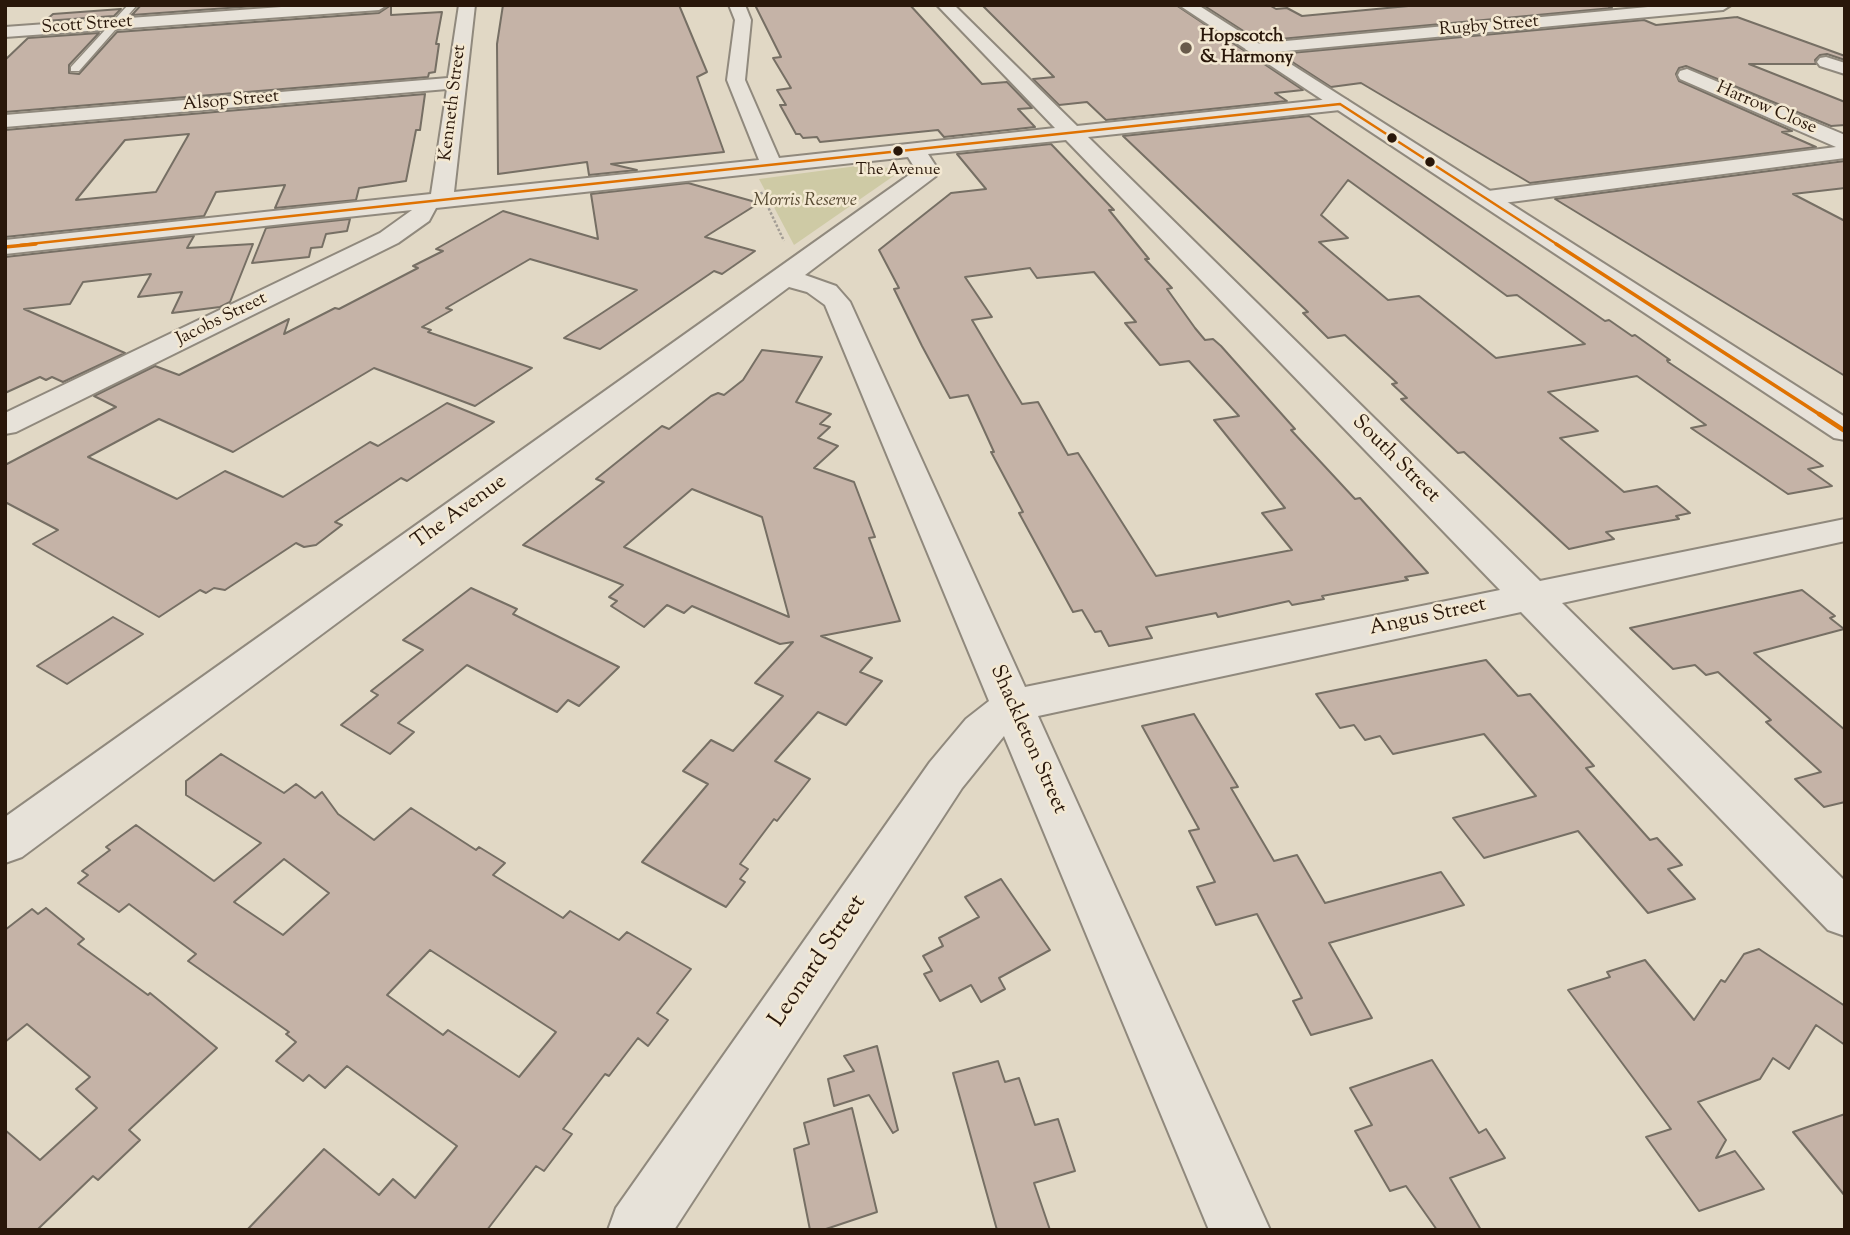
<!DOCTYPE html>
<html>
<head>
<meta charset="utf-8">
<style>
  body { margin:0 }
  #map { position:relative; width:1850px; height:1235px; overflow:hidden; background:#e1d8c5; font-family:"Sorts Mill Goudy",serif }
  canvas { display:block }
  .frame { position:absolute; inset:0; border:7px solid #29170a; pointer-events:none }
</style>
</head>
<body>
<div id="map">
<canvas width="1850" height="1235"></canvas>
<div class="frame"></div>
</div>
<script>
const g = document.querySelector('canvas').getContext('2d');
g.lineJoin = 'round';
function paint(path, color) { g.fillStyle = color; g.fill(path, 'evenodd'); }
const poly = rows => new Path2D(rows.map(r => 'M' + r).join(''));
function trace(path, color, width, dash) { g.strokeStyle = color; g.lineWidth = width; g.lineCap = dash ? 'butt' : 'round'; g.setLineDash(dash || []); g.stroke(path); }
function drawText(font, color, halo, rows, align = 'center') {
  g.font = font + ' "Sorts Mill Goudy",serif'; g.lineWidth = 5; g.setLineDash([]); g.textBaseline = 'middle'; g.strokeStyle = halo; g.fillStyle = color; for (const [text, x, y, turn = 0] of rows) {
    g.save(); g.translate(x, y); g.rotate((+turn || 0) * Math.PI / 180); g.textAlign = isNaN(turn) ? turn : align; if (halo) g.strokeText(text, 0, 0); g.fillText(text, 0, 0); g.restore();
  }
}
const green = poly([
  [857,166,890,168,895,171,895,175,794,245,759,179]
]);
const building = poly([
  [141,5,269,5,132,15,141,5],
  [391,5,391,15,442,12,436,44,439,44,435,72,429,73,428,77,5,112,5,60,28,38,99,33,69,65,69,73,79,74,117,32,379,13,391,5],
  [503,5,679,5,707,72,697,77,724,152,611,164,637,170,589,175,587,162,498,174,497,44,503,5],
  [755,5,910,5,982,84,1007,82,1032,108,1018,109,1035,127,944,137,938,130,820,142,817,137,803,138,800,134,796,134,780,105,786,105,777,90,791,88,773,58,781,57,755,5],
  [982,5,1176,5,1303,90,1275,93,1287,101,1106,120,1087,102,1059,105,1033,79,1054,77,982,5],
  [1203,5,1269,5,1276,9,1287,8,1302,16,1419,5,1606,5,1612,8,1259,41,1203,5],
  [121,9,114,16,45,21,53,14,121,9],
  [1737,17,1845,56,1845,60,1827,54,1820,55,1815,60,1816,64,1749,64,1845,102,1845,125,1831,126,1686,66,1679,68,1676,74,1679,81,1792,131,1782,132,1816,147,1530,183,1361,83,1331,87,1280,54,1644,20,1656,25,1737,17],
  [425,94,420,130,416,130,406,181,359,188,356,200,275,208,285,185,216,192,204,216,5,237,5,130,425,94],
  [189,134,156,192,76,200,125,140,189,134],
  [1309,116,1605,321,1609,320,1632,336,1635,335,1670,360,1667,360,1668,362,1823,466,1808,469,1832,486,1788,494,1691,428,1706,425,1637,376,1548,392,1598,431,1560,438,1624,492,1657,486,1690,513,1676,516,1679,519,1606,532,1614,539,1569,549,1464,452,1458,453,1401,399,1407,398,1392,384,1397,383,1345,335,1328,338,1303,313,1308,312,1123,136,1309,116],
  [1348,180,1507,296,1517,295,1585,344,1496,358,1419,296,1388,300,1319,242,1348,238,1321,215,1348,180],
  [1051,144,1114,210,1109,210,1149,259,1145,259,1172,288,1167,289,1195,328,1205,340,1213,339,1221,346,1295,429,1291,430,1355,499,1360,498,1428,573,1405,577,1408,580,1322,596,1324,599,1292,605,1289,601,1218,617,1216,613,1146,627,1152,638,1109,646,1101,631,1095,632,1082,610,1073,612,1019,513,1023,512,991,452,994,452,968,395,950,398,922,346,894,289,899,288,879,250,951,193,986,189,957,154,1051,144],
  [1030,268,1037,278,1094,272,1136,322,1125,323,1160,365,1189,361,1239,416,1214,420,1285,508,1262,513,1292,550,1156,576,1078,453,1068,455,1038,402,1022,404,972,320,992,317,965,277,1030,268],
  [1845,161,1845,188,1793,194,1845,221,1845,376,1555,199,1845,161],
  [688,183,759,203,705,237,755,251,722,274,714,271,600,349,564,338,637,290,530,259,446,308,452,310,422,327,431,330,428,332,532,368,475,406,374,368,233,452,159,419,88,457,177,499,225,471,283,497,370,442,378,446,447,403,494,422,407,481,401,478,335,522,342,525,316,545,304,547,296,543,225,590,214,588,206,593,200,590,159,617,33,544,58,530,5,502,5,465,116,407,94,396,155,366,179,375,289,319,284,334,335,308,339,309,418,268,413,266,443,251,436,249,503,211,598,239,591,194,688,183],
  [350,219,347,231,326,234,322,247,311,248,309,257,252,263,266,228,350,219],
  [194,236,187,248,253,244,230,302,220,307,172,313,182,292,138,297,151,274,83,282,70,304,24,309,125,353,63,382,52,377,46,380,40,377,5,393,5,257,194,236],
  [762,350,822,357,796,402,831,414,820,424,830,427,818,438,838,446,814,468,854,482,875,537,869,538,900,621,821,636,872,658,860,672,882,681,846,725,818,712,775,761,810,779,777,821,774,819,740,864,748,869,740,879,745,882,726,907,642,862,708,784,683,771,711,740,733,751,783,696,755,683,793,642,780,644,692,606,684,613,667,605,644,627,611,606,617,601,609,597,623,585,523,545,604,482,596,479,662,426,669,429,711,396,718,393,724,395,743,380,762,350],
  [692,489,762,517,789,617,624,547,692,489],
  [471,588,517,609,513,614,619,667,579,706,568,700,557,712,467,665,398,723,414,732,390,754,341,725,378,695,371,691,423,650,403,640,471,588],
  [1802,590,1835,616,1830,618,1844,629,1754,653,1845,730,1845,802,1824,807,1795,779,1821,772,1766,722,1771,720,1718,672,1706,675,1695,665,1673,669,1630,628,1802,590],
  [113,617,143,634,67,684,37,666,113,617],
  [1486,660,1518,696,1530,694,1594,766,1586,768,1650,840,1657,838,1682,865,1668,869,1695,899,1648,913,1578,831,1484,858,1453,818,1536,796,1484,734,1393,754,1380,736,1365,740,1354,725,1340,728,1316,694,1486,660],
  [1194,714,1238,787,1231,788,1274,861,1297,855,1325,903,1441,872,1464,905,1329,943,1372,1018,1311,1035,1293,1001,1302,998,1257,914,1216,925,1197,887,1215,882,1189,831,1199,829,1142,726,1194,714],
  [221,754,284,793,296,784,315,798,322,792,338,814,374,840,411,808,476,850,479,847,505,863,493,875,563,918,570,911,619,940,627,932,691,969,657,1013,668,1020,648,1046,638,1038,609,1076,605,1074,563,1129,572,1134,544,1171,536,1166,487,1230,247,1230,324,1149,379,1195,393,1179,415,1198,457,1146,347,1066,325,1088,309,1075,303,1081,276,1061,296,1042,286,1034,289,1032,188,961,196,954,129,904,119,912,78,883,88,875,82,871,110,850,106,847,136,825,214,881,261,843,186,795,186,781,221,754],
  [284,859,329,893,283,935,234,902,284,859],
  [430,950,556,1032,519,1077,448,1030,443,1035,387,995,430,950],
  [1001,879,1050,950,999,978,1005,989,981,1002,971,985,940,1001,924,974,932,971,923,956,943,946,939,938,979,917,965,897,1001,879],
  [46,908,84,939,78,944,148,995,150,993,217,1048,129,1130,140,1140,98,1180,93,1176,37,1230,5,1230,5,1130,40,1160,97,1108,76,1089,90,1077,27,1024,5,1042,5,930,32,909,38,914,46,908],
  [1759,949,1845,1006,1845,1045,1816,1025,1789,1069,1773,1058,1760,1079,1698,1102,1726,1140,1716,1158,1735,1151,1764,1189,1699,1211,1646,1137,1671,1129,1568,990,1610,977,1607,972,1645,960,1694,1020,1721,980,1725,982,1744,954,1759,949],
  [877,1046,898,1130,893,1133,869,1095,834,1106,828,1079,854,1071,844,1056,877,1046],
  [1432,1060,1479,1133,1486,1129,1505,1158,1450,1178,1481,1230,1437,1230,1406,1186,1390,1191,1355,1131,1372,1125,1350,1088,1432,1060],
  [998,1061,1005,1082,1019,1078,1035,1125,1058,1119,1075,1171,1034,1183,1050,1230,997,1230,953,1073,998,1061],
  [852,1108,877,1212,823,1230,810,1230,794,1149,809,1144,804,1123,852,1108],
  [1845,1114,1845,1196,1793,1132,1845,1114]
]);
const path = poly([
  [761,192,784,241]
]);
const service = poly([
  [128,5,137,5,79,71,71,71,71,67,128,5]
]);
const minor = poly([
  [309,5,387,5,379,10,5,37,5,27,309,5],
  [459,5,475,5,454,192,759,160,727,80,735,20,729,5,745,5,751,20,745,80,779,158,1055,128,937,5,954,5,1077,126,1340,98,1347,100,1350,104,1347,108,1340,110,1088,137,1540,581,1845,519,1845,541,1562,603,1845,881,1845,936,1828,930,1521,612,1038,716,1270,1230,1209,1230,1004,736,962,788,674,1230,608,1230,616,1208,930,762,966,719,989,701,825,305,807,292,789,287,22,857,5,863,5,817,916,170,908,157,436,208,429,221,398,243,16,432,5,434,5,413,380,233,412,210,5,254,5,240,431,194,447,89,5,127,5,115,448,78,459,5],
  [1066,140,1500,590,1025,687,850,302,836,286,805,275,936,176,939,171,928,154,1066,140],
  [1669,5,1731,5,1723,10,1254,54,1245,49,1254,44,1669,5],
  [1826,57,1845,63,1845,74,1820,66,1817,62,1820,58,1826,57],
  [1687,69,1845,135,1845,158,1488,205,1480,203,1476,198,1480,193,1488,191,1836,147,1680,79,1678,75,1680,71,1687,69]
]);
const tertiary = poly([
  [1179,5,1198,5,1845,417,1845,440,1834,438,1179,5]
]);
const bus1Far2 = poly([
  [1340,104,1558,245],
  [20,245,1340,104]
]);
const bus1Far1 = poly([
  [1556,244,1822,416],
  [5,247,36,244]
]);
const bus1 = poly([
  [1819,414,1845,431]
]);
const markers = [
  [1186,48,7,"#695b4b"],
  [1392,138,6,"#29170a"],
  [898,151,6,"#29170a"],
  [1430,162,6,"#29170a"]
];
const farBusnames = [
  ["The Avenue",898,171]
];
const farStreetnames = [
  ["Scott Street",87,26,-4],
  ["Rugby Street",1489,27,-5],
  ["Alsop Street",231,102,-5],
  ["Kenneth Street",454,103,-83],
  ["Harrow Close",1766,109,23],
  ["Jacobs Street",222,320,-26]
];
const farPoinames = [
  ["Hopscotch",1200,38],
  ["& Harmony",1200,59]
];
const farParknames = [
  ["Morris Reserve",805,202]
];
const streetNames = [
  ["South Street",1395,460,45],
  ["The Avenue",460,513,-36],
  ["Angus Street",1428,618,-12],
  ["Shackleton Street",1027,740,66]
];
const nearStreetnames = [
  ["Leonard Street",819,962,-56]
];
paint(green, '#cecaa5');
paint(building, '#c5b3a7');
trace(building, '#766f64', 2);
trace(service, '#90897d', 3);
trace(minor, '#90897d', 4);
trace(tertiary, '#90897d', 4);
trace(path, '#a39d95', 2.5, [2.5, 2]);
paint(service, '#e7e2d9');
paint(minor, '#e7e2d9');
paint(tertiary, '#e7e2d9');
trace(bus1Far2, '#df7202', 2.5);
trace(bus1Far1, '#df7202', 3.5);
trace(bus1, '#df7202', 4.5);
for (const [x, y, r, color] of markers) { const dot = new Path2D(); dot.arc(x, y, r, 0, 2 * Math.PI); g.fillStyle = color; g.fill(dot); trace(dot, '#f3e8d2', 2.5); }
drawText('16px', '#29170a', '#f3e8d2', farBusnames);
drawText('18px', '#29170a', '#f3e8d2', farStreetnames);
drawText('bold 18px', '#29170a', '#f3e8d2', farPoinames, 'left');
drawText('italic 18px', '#564931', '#f3e8d2', farParknames);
drawText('21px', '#29170a', '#f3e8d2', streetNames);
drawText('24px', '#29170a', '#f3e8d2', nearStreetnames);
</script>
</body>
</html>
